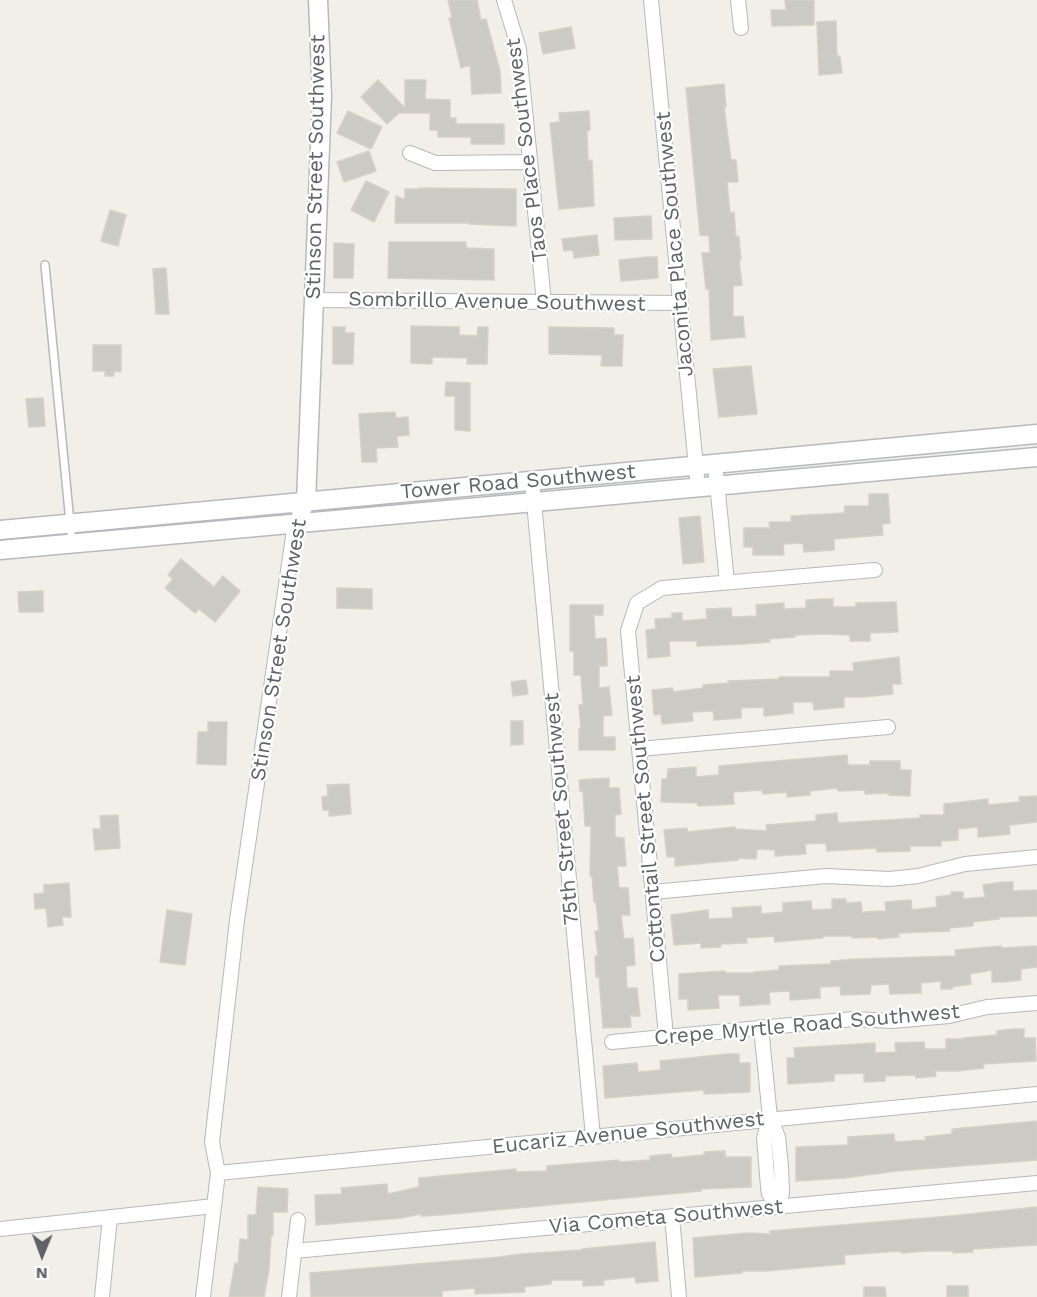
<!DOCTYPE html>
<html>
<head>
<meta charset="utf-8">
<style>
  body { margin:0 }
  #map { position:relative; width:1037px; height:1297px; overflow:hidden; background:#f1efe8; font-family:"Work Sans",sans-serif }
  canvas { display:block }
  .north { position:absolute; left:12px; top:1225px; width:60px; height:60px; -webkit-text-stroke:4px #fff; paint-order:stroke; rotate:181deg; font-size:16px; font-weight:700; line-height:24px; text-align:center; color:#5f6368 }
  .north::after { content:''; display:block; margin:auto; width:21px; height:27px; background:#5f6368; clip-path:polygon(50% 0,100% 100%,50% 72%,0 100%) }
</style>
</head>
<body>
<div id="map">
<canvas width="1037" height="1297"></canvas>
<div class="north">N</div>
</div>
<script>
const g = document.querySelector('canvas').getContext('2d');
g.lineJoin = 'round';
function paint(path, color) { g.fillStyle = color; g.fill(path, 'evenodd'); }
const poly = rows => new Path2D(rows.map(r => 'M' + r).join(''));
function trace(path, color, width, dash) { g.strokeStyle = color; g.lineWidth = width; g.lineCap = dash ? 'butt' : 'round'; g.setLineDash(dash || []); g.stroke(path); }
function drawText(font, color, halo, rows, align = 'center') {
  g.font = font + ' "Work Sans",sans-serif'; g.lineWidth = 4.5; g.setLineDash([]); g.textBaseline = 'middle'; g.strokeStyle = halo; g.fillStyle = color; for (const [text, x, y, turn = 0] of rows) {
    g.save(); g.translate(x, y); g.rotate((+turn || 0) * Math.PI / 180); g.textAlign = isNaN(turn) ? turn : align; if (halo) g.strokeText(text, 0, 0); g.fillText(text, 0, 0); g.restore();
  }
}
const building = poly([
  [448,0,477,0,481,20,486,19,490,34,500,71,501,93,472,94,470,65,461,68,449,18,452,18,448,0],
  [785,0,814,0,814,25,772,26,771,10,786,10,785,0],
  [836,21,837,56,840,56,842,73,819,75,817,22,836,21],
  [571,27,575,48,543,54,539,33,571,27],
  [378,80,405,108,405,80,426,80,425,99,450,100,450,118,456,118,456,124,504,124,504,144,471,144,471,137,438,137,438,130,430,130,430,113,399,113,387,124,361,97,378,80],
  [724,84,726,107,724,107,731,160,736,160,738,182,727,182,730,213,734,212,736,237,739,237,741,260,739,260,742,285,733,286,733,317,743,316,745,337,711,340,709,289,706,289,702,253,710,253,709,236,700,235,686,88,724,84],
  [348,111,382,127,371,149,337,133,348,111],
  [589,111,590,130,587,131,588,161,592,160,594,206,559,209,550,123,560,122,559,113,589,111],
  [369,151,376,171,344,182,337,162,369,151],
  [366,181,389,192,374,222,351,210,366,181],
  [419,188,516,189,516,226,469,224,469,223,395,223,396,196,405,200,405,189,419,189,419,188],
  [110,210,126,215,118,246,101,241,110,210],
  [651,216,652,239,615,240,614,218,651,216],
  [597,235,599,255,574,258,573,250,564,251,562,239,597,235],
  [389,242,466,242,466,248,494,249,494,280,388,278,389,242],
  [334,243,354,244,353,278,334,278,334,243],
  [648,257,657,257,658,278,621,281,619,260,648,257],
  [166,268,169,314,156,314,153,269,166,268],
  [411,326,459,327,459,335,477,336,478,327,488,327,487,364,467,364,467,358,432,357,432,364,411,363,411,326],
  [333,327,345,327,345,333,354,333,353,364,333,364,333,327],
  [549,327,614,328,614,335,623,335,622,366,601,366,602,355,549,354,549,327],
  [93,345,121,345,121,372,114,371,114,376,105,376,105,371,93,371,93,345],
  [751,366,757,414,719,417,713,369,751,366],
  [446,382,470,383,470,431,455,430,455,396,445,396,446,382],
  [43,398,45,426,29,427,26,399,43,398],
  [395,412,396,418,408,417,409,435,397,436,398,447,376,448,377,462,362,462,359,414,395,412],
  [869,494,888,494,890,523,882,524,883,535,834,539,834,550,804,552,803,543,783,544,784,555,753,555,753,547,744,547,744,528,770,528,769,522,791,522,791,516,844,513,845,506,869,506,869,494],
  [700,516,704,562,683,564,679,518,700,516],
  [181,559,214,587,223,576,240,591,215,622,199,609,195,613,165,588,173,579,168,575,181,559],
  [337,588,372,589,372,609,337,608,337,588],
  [43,591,43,612,19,612,18,592,43,591],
  [823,599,833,599,833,607,856,607,856,603,896,602,898,632,870,633,870,641,850,641,850,635,823,634,795,635,795,637,769,639,770,642,744,644,697,646,697,641,669,641,670,656,648,658,646,630,656,629,655,619,672,618,672,613,682,613,682,621,707,619,706,609,731,608,732,617,757,616,756,605,784,603,784,609,806,608,806,600,823,599],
  [570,605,603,605,603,615,594,615,595,639,606,638,607,655,607,666,599,666,599,688,609,687,612,715,603,716,603,737,615,737,615,750,579,750,579,729,581,729,579,705,583,705,581,675,574,675,574,651,570,651,570,605],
  [899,657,901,684,892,684,893,694,863,697,844,697,844,707,814,710,813,702,793,702,793,713,764,716,764,707,741,708,741,718,714,720,713,711,692,712,693,721,662,724,661,714,654,715,652,690,673,688,673,692,703,688,703,685,729,683,728,681,779,679,779,677,830,677,830,671,854,671,853,663,899,657],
  [526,680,528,694,513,696,511,682,526,680],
  [511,721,523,721,523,744,511,745,511,721],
  [208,722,227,722,226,765,197,764,198,732,208,732,208,722],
  [847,755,848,765,870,765,870,761,900,761,900,770,911,770,910,796,888,795,889,793,865,794,865,790,838,791,837,788,810,791,810,795,787,797,787,792,763,794,762,790,733,792,734,804,698,806,697,803,661,802,662,779,667,779,668,769,696,767,696,777,719,775,719,766,847,755],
  [609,778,609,788,619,788,621,814,615,815,615,837,624,838,626,866,617,866,619,888,628,888,630,915,621,915,624,939,633,938,634,949,635,965,626,966,627,988,637,988,640,1016,630,1016,631,1027,603,1028,599,977,596,977,595,956,598,956,595,931,599,931,596,902,594,902,592,876,590,876,591,826,585,826,583,791,580,791,579,780,609,778],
  [349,784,351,814,329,816,329,810,323,810,322,797,328,796,327,785,349,784],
  [1037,796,1037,822,1009,825,1010,834,990,836,978,837,978,827,958,829,958,840,941,841,941,846,910,846,910,851,877,852,877,848,827,851,826,843,805,844,806,854,775,856,775,850,757,849,756,859,738,858,738,860,675,866,675,857,667,857,664,830,687,828,687,832,735,827,735,829,767,831,766,825,816,821,816,815,837,813,838,823,920,818,920,815,944,815,944,804,988,799,988,805,1020,802,1019,797,1037,796],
  [118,815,120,848,95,850,93,829,101,829,100,816,118,815],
  [1002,882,1013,882,1013,891,1037,890,1037,916,999,917,999,919,973,922,973,926,949,928,950,931,898,933,899,937,878,939,878,937,852,938,852,936,823,936,823,938,775,942,774,936,746,938,747,943,721,944,721,947,701,948,701,943,674,945,671,915,708,910,709,919,733,918,732,908,761,906,761,914,783,912,783,903,811,901,812,910,832,909,832,899,846,899,846,903,861,902,862,912,886,911,885,902,911,900,912,910,937,907,936,897,951,895,951,892,963,892,963,899,985,897,983,885,1002,882],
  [69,883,71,917,62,917,63,925,48,927,46,908,35,909,34,894,44,893,44,885,69,883],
  [167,910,192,914,185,965,160,962,167,910],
  [1001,946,1002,948,1037,946,1037,967,1021,969,1021,980,1004,982,992,982,992,970,970,974,971,984,952,987,952,989,941,989,941,981,921,983,921,993,890,994,889,984,871,985,870,994,841,995,840,986,820,987,820,998,790,1000,790,991,769,992,770,1004,740,1006,740,995,718,995,719,1008,688,1010,688,999,679,999,679,974,725,971,725,973,754,973,754,972,779,970,779,966,831,964,831,961,857,959,956,956,955,950,1001,946],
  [1013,1029,1024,1029,1024,1038,1035,1038,1036,1061,983,1064,984,1068,958,1071,935,1071,936,1076,916,1078,915,1075,885,1076,885,1081,864,1082,864,1073,834,1074,834,1081,788,1084,787,1058,795,1058,794,1048,875,1043,875,1053,896,1052,895,1043,924,1042,925,1049,946,1049,946,1039,964,1039,963,1038,997,1035,997,1031,1013,1029],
  [728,1054,739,1054,739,1063,750,1063,750,1092,704,1094,704,1090,605,1098,603,1066,637,1063,638,1072,661,1070,660,1061,728,1054],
  [1037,1121,1037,1160,897,1171,844,1178,796,1181,796,1147,848,1145,848,1137,894,1134,895,1142,926,1140,925,1137,952,1134,952,1129,1037,1121],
  [725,1151,725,1157,751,1157,751,1187,701,1189,701,1191,441,1215,421,1216,421,1214,401,1218,316,1225,315,1195,342,1194,341,1188,387,1184,388,1194,419,1187,419,1178,516,1169,516,1172,547,1171,547,1166,619,1160,620,1162,650,1160,650,1156,671,1154,672,1158,704,1155,704,1152,725,1151],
  [258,1187,288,1189,287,1212,273,1212,273,1236,271,1236,269,1269,264,1297,229,1297,235,1263,238,1264,240,1239,248,1240,248,1215,256,1215,258,1187],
  [1037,1207,1037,1245,973,1249,973,1252,953,1253,953,1251,926,1251,901,1253,901,1251,844,1255,845,1264,766,1271,742,1271,742,1273,695,1277,693,1238,746,1233,770,1234,770,1231,951,1216,1037,1207],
  [655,1242,658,1281,636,1283,635,1277,603,1280,604,1285,583,1286,583,1280,551,1280,551,1284,524,1287,525,1292,475,1294,475,1288,442,1291,442,1297,311,1297,310,1273,500,1257,521,1254,582,1250,582,1249,655,1242],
  [947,1286,968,1286,968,1297,947,1297,947,1286],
  [864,1287,885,1287,886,1297,864,1297,864,1287]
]);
const lane = poly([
  [45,265,72,543]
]);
const street = poly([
  [504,0,519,49,544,302],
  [651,0,698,488],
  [738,0,741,28],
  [410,153,435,163,530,162],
  [312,300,681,303],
  [715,464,727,582],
  [532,481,593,1137],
  [639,749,888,727],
  [653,892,826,876,889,879,918,876,965,864,1037,857],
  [761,1027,770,1118,778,1137,781,1166,782,1193,778,1207],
  [666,1036,628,631,637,603,662,588,875,570],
  [612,1042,854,1019,892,1021,949,1016,987,1007,1037,1003],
  [770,1118,764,1138,768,1187,769,1194,778,1207],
  [218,1173,1037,1094],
  [672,1216,679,1297],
  [0,1229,214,1206],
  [294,1251,1037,1183],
  [102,1297,110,1217],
  [203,1297,218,1173,212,1142,237,920,295,523],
  [289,1297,298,1220]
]);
const secondary = poly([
  [301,511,306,502,322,96,318,0],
  [0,530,1037,434],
  [0,550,1037,457]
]);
const streetNames = [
  ["Taos Place Southwest",527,150,-97],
  ["Stinson Street Southwest",316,167,-89],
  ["Jaconita Place Southwest",675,244,-95],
  ["Sombrillo Avenue Southwest",497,302,1],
  ["Tower Road Southwest",518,482,-5],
  ["Stinson Street Southwest",279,650,-81],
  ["75th Street Southwest",562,809,-95],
  ["Cottontail Street Southwest",646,819,-95],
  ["Crepe Myrtle Road Southwest",807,1025,-5],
  ["Eucariz Avenue Southwest",628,1133,-6],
  ["Via Cometa Southwest",666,1217,-5]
];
paint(building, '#cccac5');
trace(building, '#d6d1c6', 1.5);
trace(lane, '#b5b8bc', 10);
trace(street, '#b5b8bc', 16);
trace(secondary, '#b6babf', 21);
trace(lane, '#fff', 7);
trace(street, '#fff', 14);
trace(secondary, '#fff', 18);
drawText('21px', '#5f6368', '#fff', streetNames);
</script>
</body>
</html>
